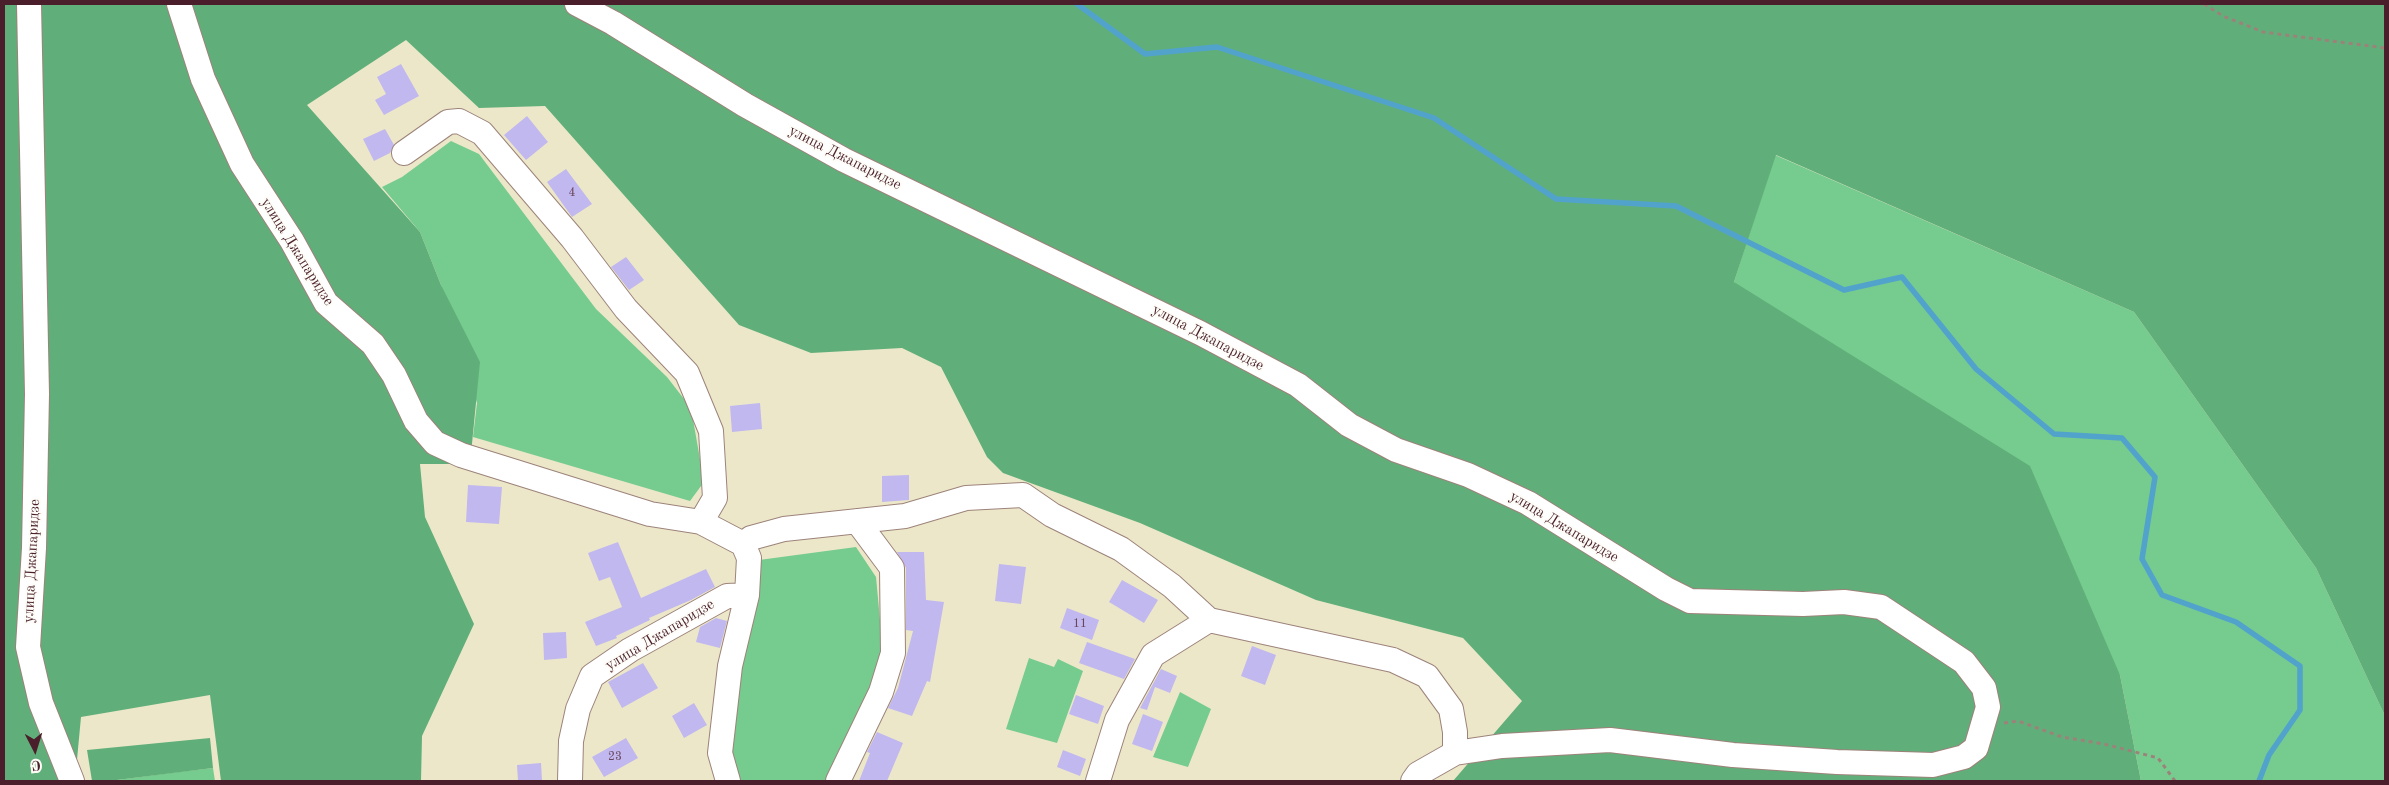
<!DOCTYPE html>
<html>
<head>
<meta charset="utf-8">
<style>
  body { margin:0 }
  #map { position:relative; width:2389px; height:785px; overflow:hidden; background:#ede7ca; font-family:"Old Standard TT",serif }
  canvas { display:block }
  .frame { position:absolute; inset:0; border:5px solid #4a1f2b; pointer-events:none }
  .north { position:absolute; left:10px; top:725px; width:50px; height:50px; -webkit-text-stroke:4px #fdfcf7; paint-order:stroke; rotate:175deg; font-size:14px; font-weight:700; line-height:20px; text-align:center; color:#4a1f2b }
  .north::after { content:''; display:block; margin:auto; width:18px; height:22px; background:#4a1f2b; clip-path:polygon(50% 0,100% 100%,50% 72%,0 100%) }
</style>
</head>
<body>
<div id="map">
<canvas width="2389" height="785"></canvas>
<div class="frame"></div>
<div class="north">С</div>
</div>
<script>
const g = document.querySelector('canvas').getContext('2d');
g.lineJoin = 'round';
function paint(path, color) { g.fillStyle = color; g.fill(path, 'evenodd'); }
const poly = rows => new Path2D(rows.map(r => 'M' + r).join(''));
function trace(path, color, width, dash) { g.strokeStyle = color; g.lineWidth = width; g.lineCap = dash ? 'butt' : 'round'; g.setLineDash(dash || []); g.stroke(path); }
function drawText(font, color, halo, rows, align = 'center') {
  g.font = font + ' "Old Standard TT",serif'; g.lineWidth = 4; g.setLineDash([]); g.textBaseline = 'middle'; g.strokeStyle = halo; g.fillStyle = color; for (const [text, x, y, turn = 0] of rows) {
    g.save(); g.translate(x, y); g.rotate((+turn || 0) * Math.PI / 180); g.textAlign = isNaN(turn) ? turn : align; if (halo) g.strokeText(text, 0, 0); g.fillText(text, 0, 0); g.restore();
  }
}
const green = poly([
  [451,141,479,154,596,309,667,377,691,408,704,482,690,501,473,437,477,403,441,285,420,232,382,187,402,177],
  [1775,155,2134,312,2316,568,2385,716,2385,781,2141,781,2120,675,1734,282],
  [856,547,876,577,883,652,864,702,826,781,737,781,729,742,759,560],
  [1029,658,1054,667,1058,659,1083,671,1057,743,1006,729],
  [1180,692,1211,709,1188,767,1153,757],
  [213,768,215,781,109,781,178,772]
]);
const forest = poly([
  [4,4,2385,4,2385,716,2316,568,2134,312,1776,155,1734,282,2030,466,2120,675,2141,781,1453,781,1522,701,1463,638,1316,600,1140,523,1003,473,987,457,941,367,902,348,811,353,739,325,545,106,479,108,406,40,307,105,420,232,441,285,480,362,470,464,420,464,425,517,474,624,422,736,421,781,221,781,210,695,81,717,75,781,4,781],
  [210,738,213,768,109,781,92,781,87,750]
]);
const stream = poly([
  [1077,4,1145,54,1217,47,1434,118,1556,199,1676,206,1844,290,1902,277,1976,369,2054,434,2122,438,2155,477,2142,559,2162,595,2236,622,2300,666,2300,710,2269,755,2259,781]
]);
const building = poly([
  [401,64,419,96,384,115,375,100,386,94,377,77],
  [527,116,548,142,526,160,504,135],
  [385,129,394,145,390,153,374,161,363,139],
  [566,169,592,204,572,217,547,182],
  [626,257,644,280,629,290,611,267],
  [760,403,762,429,732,432,730,406],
  [909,475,909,500,882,502,882,476],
  [468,485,502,487,499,524,466,522],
  [618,542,641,598,706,569,715,587,691,600,649,618,650,620,616,636,617,638,596,646,585,622,622,607,610,577,599,581,588,553],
  [897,552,924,552,926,600,944,602,930,682,927,681,912,716,888,708,898,688,913,631,906,630,906,568],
  [999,564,1026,567,1021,604,995,601],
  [1122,580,1158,600,1144,623,1109,602],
  [1067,608,1099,620,1092,640,1060,628],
  [716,618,727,621,720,648,696,642,700,627],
  [566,632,567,658,544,660,543,633],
  [1087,642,1135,659,1124,679,1079,663],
  [1252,646,1276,655,1265,685,1241,676],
  [643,663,658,688,622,708,608,682],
  [1161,669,1177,676,1170,693,1155,687,1147,710,1140,708],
  [1076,695,1104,706,1098,724,1069,714],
  [694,703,707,725,684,738,672,716],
  [1143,714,1163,722,1152,751,1132,744],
  [877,732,903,743,887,781,859,781,870,753,867,752],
  [626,738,638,758,604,777,592,757],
  [1063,750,1086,759,1080,776,1057,767],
  [541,763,542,781,518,781,517,765]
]);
const path = poly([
  [2204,4,2223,16,2263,32,2385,48],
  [2004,723,2018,721,2062,737,2104,744,2158,758,2175,781]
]);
const minor = poly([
  [29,4,37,394,34,548,28,647,41,703,72,781],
  [179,4,203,79,242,164,292,241,326,303,373,344,394,375,416,421,435,443,461,455,650,514,701,522],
  [577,4,613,23,745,105,844,160,1200,333,1298,385,1349,425,1396,450,1468,475,1528,503,1666,589,1690,601,1803,604,1844,602,1881,607,1964,662,1984,688,1988,707,1976,748,1964,757,1933,765,1837,762,1733,755,1610,740,1502,746,1455,753,1418,774,1413,781],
  [404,153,448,122,459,121,482,133,572,238,626,309,687,373,711,431,715,498,701,522,743,544,749,558,747,595],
  [743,544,751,538,784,529,905,516,966,498,1023,495,1052,515,1121,549,1172,586,1209,620],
  [570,781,571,741,578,709,592,676,630,650,727,596,747,595,730,666,720,753,728,781],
  [838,781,881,692,893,653,892,568,857,521],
  [1098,781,1117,720,1153,655,1209,620,1393,660,1427,676,1451,709,1455,732,1455,753]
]);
const numberNames = [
  ["4",572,193],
  ["11",1080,624],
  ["23",615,757]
];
const streetNames = [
  ["улица Джапаридзе",845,158,27],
  ["улица Джапаридзе",297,252,58],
  ["улица Джапаридзе",1208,338,28],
  ["улица Джапаридзе",1564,527,31],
  ["улица Джапаридзе",32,561,-87],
  ["улица Джапаридзе",660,635,-31]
];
paint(green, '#76cb8f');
paint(forest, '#60af7a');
trace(stream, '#51a3cc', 5.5);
paint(building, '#c0b8ee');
trace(minor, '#9c837a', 26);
trace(path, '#9c837a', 3, [4, 4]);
trace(minor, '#fff', 24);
drawText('12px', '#68455c', null, numberNames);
drawText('15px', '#4a1f2b', '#fdfcf7', streetNames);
</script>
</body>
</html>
